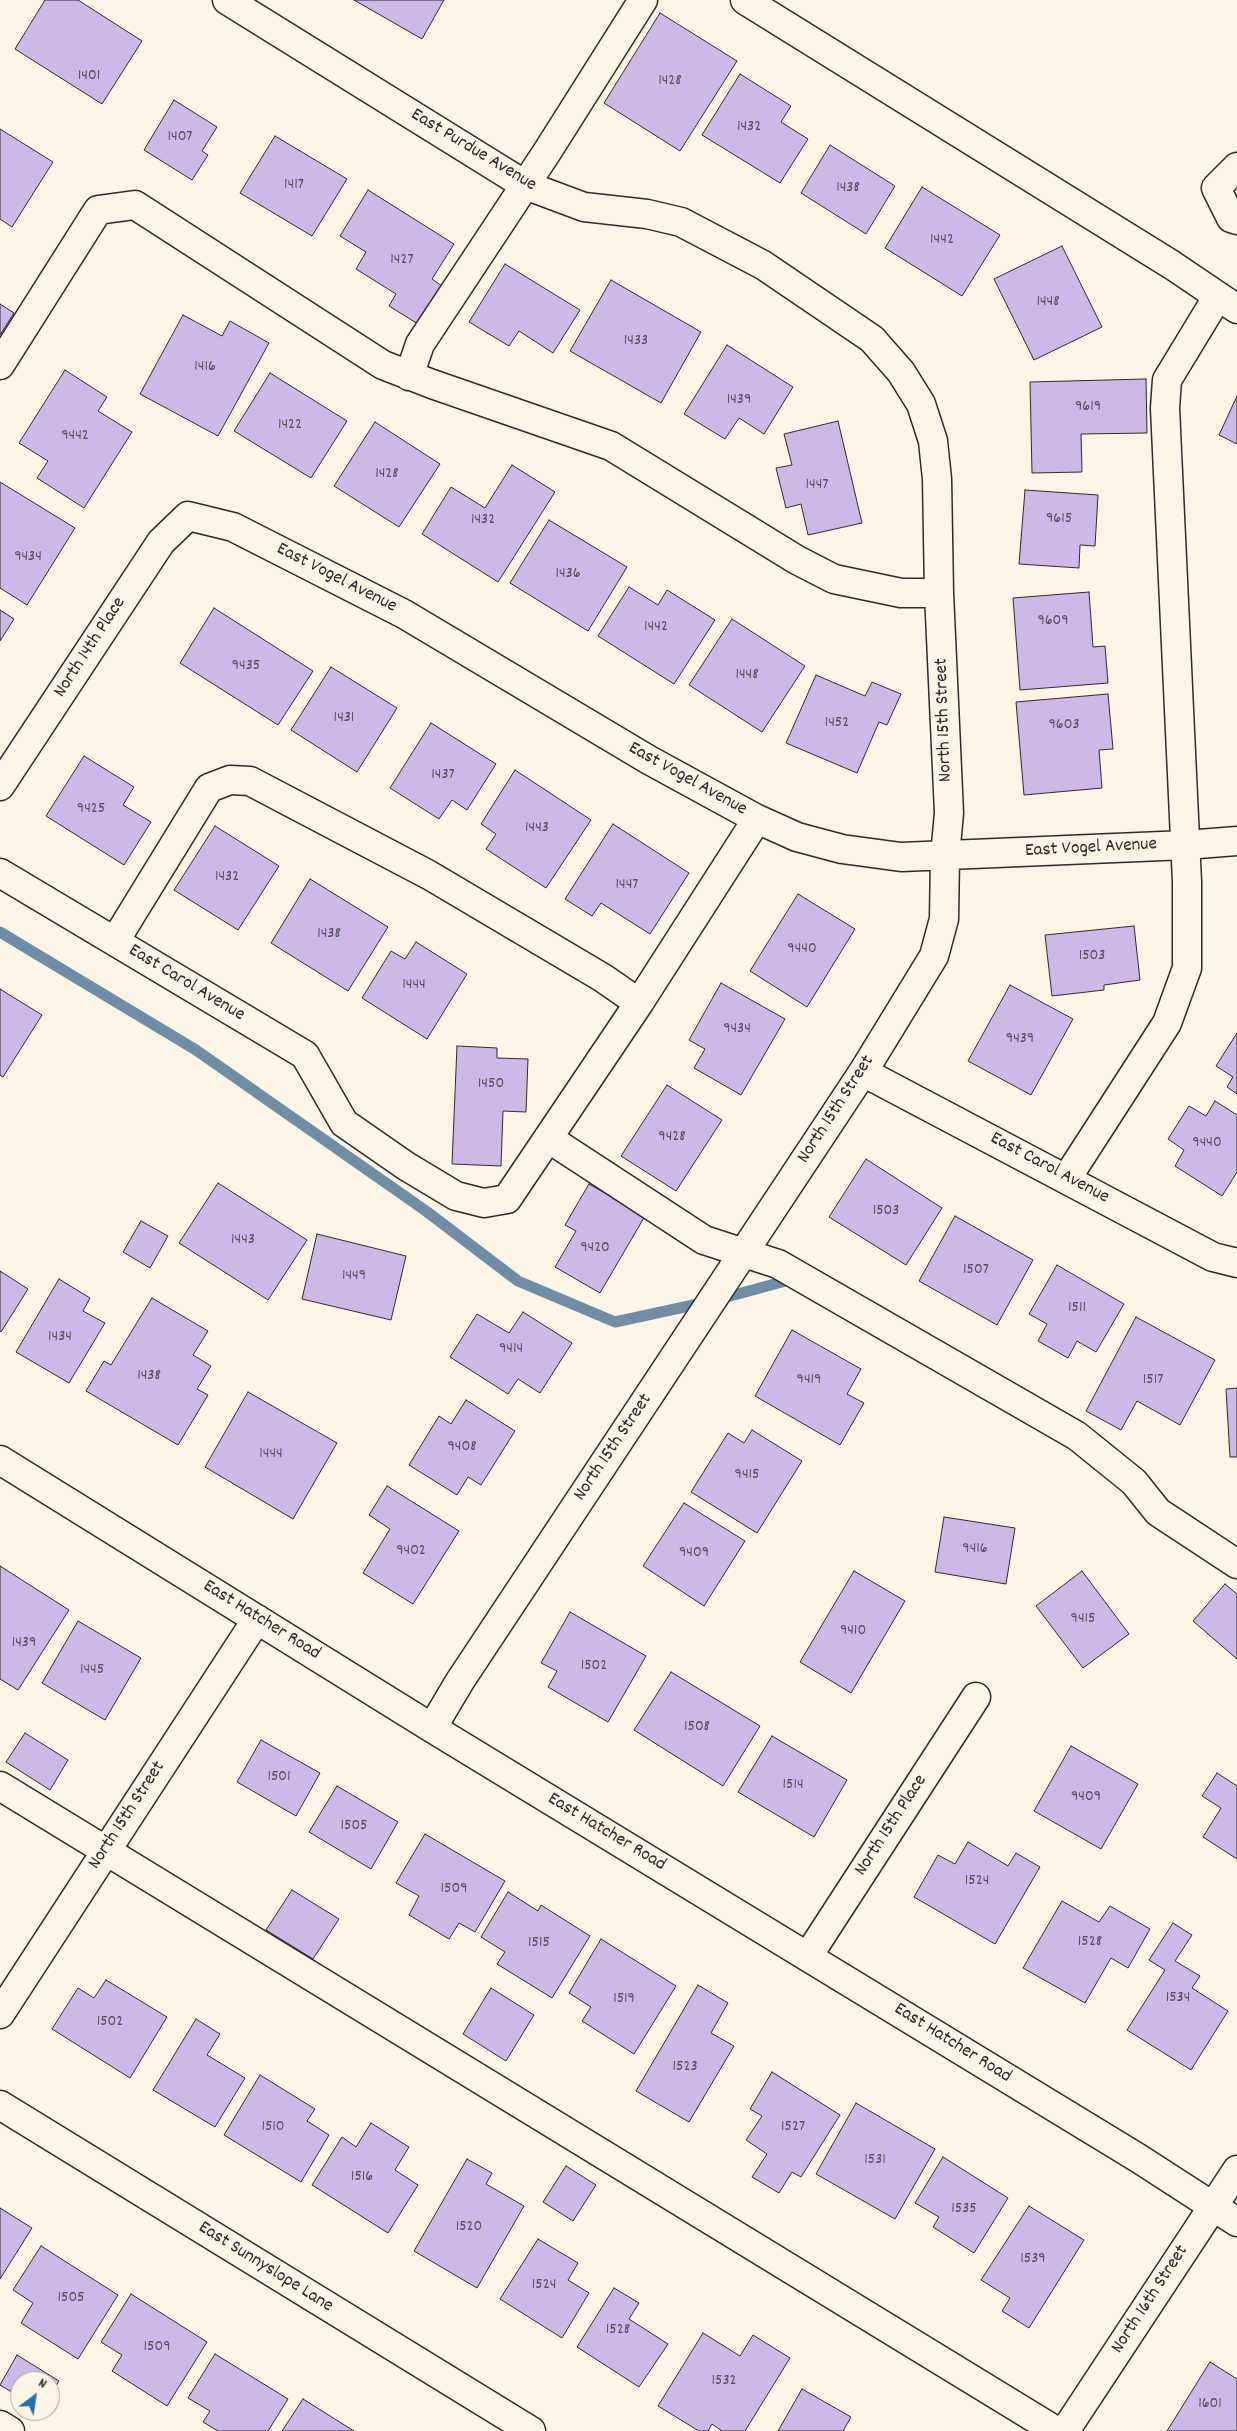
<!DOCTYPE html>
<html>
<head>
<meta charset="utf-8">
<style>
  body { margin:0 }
  #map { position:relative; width:1237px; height:2431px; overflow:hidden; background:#fcf5e5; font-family:Dekko,sans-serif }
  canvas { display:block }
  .north { position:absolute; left:10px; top:2371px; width:50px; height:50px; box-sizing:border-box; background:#fcf5e5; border:1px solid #a8a49b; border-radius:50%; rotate:31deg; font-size:14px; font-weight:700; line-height:20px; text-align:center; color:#2b2b2b }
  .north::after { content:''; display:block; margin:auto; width:18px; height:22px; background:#1f6fb2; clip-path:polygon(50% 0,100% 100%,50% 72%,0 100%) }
</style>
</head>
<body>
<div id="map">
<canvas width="1237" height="2431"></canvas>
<div class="north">N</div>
</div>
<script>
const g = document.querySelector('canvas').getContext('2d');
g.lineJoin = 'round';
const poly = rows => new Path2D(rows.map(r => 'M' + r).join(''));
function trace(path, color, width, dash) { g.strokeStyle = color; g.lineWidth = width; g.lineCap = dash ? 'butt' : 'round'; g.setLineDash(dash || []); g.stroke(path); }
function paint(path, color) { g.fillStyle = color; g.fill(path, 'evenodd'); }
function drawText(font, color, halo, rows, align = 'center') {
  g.font = font + ' Dekko,sans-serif'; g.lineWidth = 4; g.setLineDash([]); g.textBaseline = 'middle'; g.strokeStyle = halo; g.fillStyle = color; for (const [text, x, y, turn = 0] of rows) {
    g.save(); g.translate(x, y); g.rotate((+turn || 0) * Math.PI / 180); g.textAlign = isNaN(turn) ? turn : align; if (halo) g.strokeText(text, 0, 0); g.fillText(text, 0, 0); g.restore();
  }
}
const stream = poly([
  [0,932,196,1050,426,1211,518,1281,615,1322,712,1301,793,1279]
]);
const building = poly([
  [45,0,78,0,142,41,102,104,15,49,45,0],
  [354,0,444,0,422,39,354,0],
  [660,13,737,61,680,151,604,103,660,13],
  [740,74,791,106,781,122,808,139,780,183,702,135,740,74],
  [174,100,217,127,202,151,208,155,192,180,144,150,174,100],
  [0,129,53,162,12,227,0,219,0,129],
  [275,136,347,179,312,236,240,193,275,136],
  [830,145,895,186,866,234,801,193,830,145],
  [922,187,1000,235,962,296,885,248,922,187],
  [368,190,454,244,432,279,442,286,418,324,389,306,396,294,356,269,366,252,340,236,368,190],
  [1062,246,1102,327,1034,360,994,279,1062,246],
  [505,264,580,310,553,353,519,331,509,346,469,322,505,264],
  [611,280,701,332,661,403,570,351,611,280],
  [0,304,14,313,0,335,0,304],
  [183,315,222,336,230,321,269,343,218,436,140,394,183,315],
  [727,345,793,387,764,434,739,418,725,439,684,414,727,345],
  [65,370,107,397,98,411,132,432,84,508,37,478,48,461,19,443,65,370],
  [270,373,347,421,311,478,234,431,270,373],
  [1146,379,1147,433,1081,434,1082,472,1032,473,1030,382,1146,379],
  [1237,396,1237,444,1219,435,1237,396],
  [838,421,862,523,808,535,801,504,786,508,776,468,792,465,784,434,838,421],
  [375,422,440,464,399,527,334,486,375,422],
  [512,465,555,492,498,582,422,534,451,487,485,508,512,465],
  [0,482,75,528,27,605,0,588,0,482],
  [1025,490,1098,495,1095,546,1080,545,1079,568,1019,564,1025,490],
  [549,520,627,567,588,631,510,583,549,520],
  [629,587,658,605,667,590,715,620,674,684,598,636,629,587],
  [1089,592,1093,647,1105,646,1108,683,1020,690,1013,598,1089,592],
  [214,608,313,671,278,725,180,663,214,608],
  [0,610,14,619,0,641,0,610],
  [732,619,805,666,762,732,689,685,732,619],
  [331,667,397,708,357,772,291,730,331,667],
  [816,675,865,696,872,682,901,694,887,725,879,722,857,773,786,743,816,675],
  [1108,694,1113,749,1099,750,1102,788,1024,795,1016,702,1108,694],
  [431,723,496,764,467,810,452,800,439,819,390,788,431,723],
  [84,756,134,787,123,805,151,822,124,865,46,816,84,756],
  [515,770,591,820,546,888,486,849,496,834,481,824,515,770],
  [613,824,689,873,650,934,601,903,592,916,565,899,613,824],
  [215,826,279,866,238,930,174,890,215,826],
  [310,879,388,927,348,991,271,943,310,879],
  [798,894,855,929,807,1007,750,971,798,894],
  [1134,926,1140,980,1104,985,1104,990,1052,996,1045,935,1134,926],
  [416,942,467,974,427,1039,362,998,391,951,405,959,416,942],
  [721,983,785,1019,741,1095,694,1068,705,1049,689,1040,721,983],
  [1010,985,1073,1019,1031,1095,968,1061,1010,985],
  [0,989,42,1015,3,1077,0,1075,0,989],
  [1237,1033,1237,1094,1227,1087,1233,1077,1216,1066,1237,1033],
  [457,1046,497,1048,497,1058,528,1059,526,1112,503,1111,501,1166,452,1164,457,1046],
  [667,1085,722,1120,676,1191,621,1156,667,1085],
  [1215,1101,1237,1115,1237,1172,1222,1196,1175,1166,1184,1150,1168,1139,1189,1106,1206,1116,1215,1101],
  [866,1159,942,1208,906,1265,829,1217,866,1159],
  [218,1183,307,1240,268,1300,179,1243,218,1183],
  [589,1184,645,1216,600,1293,555,1267,576,1231,565,1225,589,1184],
  [955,1216,1033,1260,997,1325,919,1281,955,1216],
  [141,1221,168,1236,150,1268,123,1252,141,1221],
  [317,1234,406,1256,391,1320,302,1299,317,1234],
  [1057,1265,1124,1304,1096,1352,1077,1341,1068,1358,1038,1341,1047,1324,1029,1314,1057,1265],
  [0,1271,28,1289,1,1332,0,1331,0,1271],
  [59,1279,90,1298,83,1311,105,1323,69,1383,16,1352,59,1279],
  [152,1298,208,1331,193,1355,211,1366,197,1389,208,1395,178,1445,86,1391,104,1361,111,1365,152,1298],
  [523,1312,572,1343,540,1393,518,1379,508,1394,450,1357,477,1314,509,1333,523,1312],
  [1136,1317,1215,1360,1180,1425,1137,1401,1121,1430,1086,1411,1136,1317],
  [792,1330,861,1369,847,1394,864,1403,840,1445,755,1396,792,1330],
  [1237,1388,1237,1457,1230,1457,1226,1389,1237,1388],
  [248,1392,337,1443,293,1519,205,1467,248,1392],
  [466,1400,515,1431,481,1485,468,1477,457,1495,409,1465,439,1416,451,1424,466,1400],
  [752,1430,802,1461,757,1533,691,1492,728,1433,744,1443,752,1430],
  [387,1486,459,1531,413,1604,363,1573,390,1529,369,1515,387,1486],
  [684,1503,745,1541,704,1606,643,1566,684,1503],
  [944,1517,1015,1528,1006,1584,935,1572,944,1517],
  [0,1566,69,1610,18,1690,0,1679,0,1566],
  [854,1571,905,1601,851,1693,800,1662,854,1571],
  [1082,1571,1129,1634,1083,1668,1036,1606,1082,1571],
  [1225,1584,1237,1594,1237,1659,1193,1621,1225,1584],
  [570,1612,646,1656,608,1722,548,1687,557,1671,541,1663,570,1612],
  [78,1621,141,1658,105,1720,42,1683,78,1621],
  [671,1672,760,1726,723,1786,634,1730,671,1672],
  [25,1733,68,1760,50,1790,6,1762,25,1733],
  [772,1736,847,1780,814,1837,738,1792,772,1736],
  [261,1740,320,1773,296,1816,237,1782,261,1740],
  [1071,1746,1138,1784,1101,1849,1034,1811,1071,1746],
  [1217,1773,1237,1786,1237,1859,1203,1837,1221,1808,1202,1796,1217,1773],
  [337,1786,398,1822,371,1869,309,1832,337,1786],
  [425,1834,505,1881,475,1932,459,1923,449,1939,409,1915,419,1896,396,1883,425,1834],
  [968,1842,1008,1866,1016,1853,1040,1867,995,1944,914,1897,938,1855,955,1864,968,1842],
  [292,1890,339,1919,313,1959,266,1930,292,1890],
  [508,1892,538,1911,541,1905,590,1936,552,1998,497,1964,505,1952,481,1937,508,1892],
  [1062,1901,1099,1922,1110,1906,1150,1929,1128,1968,1111,1958,1085,2003,1023,1968,1062,1901],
  [1173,1923,1192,1935,1175,1961,1200,1976,1192,1988,1228,2011,1191,2070,1127,2030,1165,1970,1149,1960,1173,1923],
  [601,1939,676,1986,634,2054,582,2021,591,2007,569,1993,601,1939],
  [106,1980,167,2017,130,2078,52,2029,78,1988,94,1998,106,1980],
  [698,1985,728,2003,711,2033,734,2046,689,2122,636,2091,698,1985],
  [491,1988,534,2015,506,2061,463,2034,491,1988],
  [196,2019,220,2034,207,2055,245,2078,215,2127,153,2090,196,2019],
  [772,2072,840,2115,801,2177,792,2172,779,2193,752,2177,767,2154,746,2140,762,2116,750,2109,772,2072],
  [260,2075,315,2109,307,2121,329,2135,301,2182,224,2135,260,2075],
  [856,2103,935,2149,895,2219,816,2174,856,2103],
  [371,2123,409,2147,395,2170,418,2185,388,2233,312,2185,342,2137,356,2147,371,2123],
  [943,2157,1008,2198,974,2253,933,2227,939,2217,915,2203,943,2157],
  [467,2159,492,2173,486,2184,524,2206,477,2288,414,2251,467,2159],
  [566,2166,596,2185,573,2221,543,2202,566,2166],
  [1029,2206,1084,2240,1029,2328,1002,2311,1010,2298,981,2280,1029,2206],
  [0,2208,32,2228,0,2279,0,2208],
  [538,2239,578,2263,568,2280,589,2293,562,2338,500,2299,538,2239],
  [41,2246,118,2295,78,2359,21,2323,33,2303,13,2290,41,2246],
  [614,2288,639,2303,629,2319,668,2344,639,2387,577,2347,614,2288],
  [131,2294,207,2342,167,2406,112,2371,122,2355,101,2342,131,2294],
  [703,2333,740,2356,753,2335,790,2358,745,2431,722,2431,712,2424,708,2431,699,2431,658,2406,703,2333],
  [215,2354,288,2399,268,2431,218,2431,203,2422,210,2411,188,2398,215,2354],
  [17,2355,59,2381,50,2396,50,2381,20,2381,20,2397,0,2385,17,2355],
  [1210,2362,1237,2379,1237,2431,1167,2431,1210,2362],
  [802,2389,851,2417,843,2431,778,2431,802,2389],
  [303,2399,354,2431,282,2431,303,2399]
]);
const minor = poly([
  [227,0,525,185,584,207,647,214,681,222,763,265,872,339,901,372,921,404,933,441,937,479,939,593,949,813,945,856,944,919,934,956,863,1072,460,1681,432,1728],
  [745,0,1172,265,1237,309],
  [1237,167,1216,188,1231,218,1237,220],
  [0,365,98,210,135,205,383,365,432,384,611,446,797,560,834,579,901,593,939,593],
  [409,376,420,344,547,152,643,0],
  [0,786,161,542,188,516,233,527,404,614,649,760,757,819,797,837,842,849,901,857,1186,845,1237,841],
  [0,873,305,1055,344,1123,406,1166,456,1196,484,1203,507,1199,639,1003,757,819],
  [115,941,209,788,230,780,250,781,429,875,603,978,639,1003],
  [863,1072,1213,1257,1237,1263],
  [548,1138,704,1240,778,1264,1077,1436,1134,1482,1158,1512,1237,1564],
  [1067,1178,1167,1023,1187,968,1187,882,1165,408,1167,380,1218,296],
  [0,1460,432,1728,1138,2158,1237,2222],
  [0,1786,1056,2431],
  [808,1956,976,1697],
  [0,2014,257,1619],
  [0,2105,531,2431],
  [0,2425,10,2431],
  [1065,2431,1237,2170]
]);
const numberNames = [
  ["1401",89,77],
  ["1428",670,82],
  ["1432",749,128],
  ["1407",180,138],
  ["1417",294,186],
  ["1438",848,189],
  ["1442",942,241],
  ["1427",402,261],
  ["1448",1048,303],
  ["1433",636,342],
  ["1416",205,368],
  ["1439",739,401],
  ["9619",1088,408],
  ["1422",290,426],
  ["9442",75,437],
  ["1428",387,475],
  ["1447",817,486],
  ["9615",1059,520],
  ["1432",483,521],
  ["9434",28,558],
  ["1436",568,575],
  ["9609",1053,622],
  ["1442",656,628],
  ["9435",246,667],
  ["1448",747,676],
  ["1431",344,719],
  ["1452",837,724],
  ["9603",1064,726],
  ["1437",443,776],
  ["9425",91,810],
  ["1443",537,829],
  ["1432",227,878],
  ["1447",627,886],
  ["1438",329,935],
  ["9440",802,950],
  ["1503",1092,957],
  ["1444",414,986],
  ["9434",737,1030],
  ["9439",1020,1040],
  ["1450",491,1085],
  ["9428",672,1138],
  ["9440",1207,1144],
  ["1503",886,1212],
  ["1443",243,1241],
  ["9420",595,1249],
  ["1507",976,1271],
  ["1449",354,1277],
  ["1511",1077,1309],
  ["1434",60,1338],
  ["9414",511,1350],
  ["1438",149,1377],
  ["9419",809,1381],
  ["1517",1153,1381],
  ["9408",462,1448],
  ["1444",271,1455],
  ["9415",747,1476],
  ["9416",975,1550],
  ["9402",411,1552],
  ["9409",694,1554],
  ["9415",1083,1620],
  ["9410",853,1632],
  ["1439",24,1644],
  ["1502",594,1667],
  ["1445",92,1671],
  ["1508",697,1728],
  ["1501",279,1778],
  ["1514",793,1786],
  ["9409",1086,1798],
  ["1505",354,1827],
  ["1524",977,1882],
  ["1509",454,1890],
  ["1528",1090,1943],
  ["1515",539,1944],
  ["1534",1178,1999],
  ["1519",624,2000],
  ["1502",110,2023],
  ["1523",685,2068],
  ["1510",273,2128],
  ["1527",793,2128],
  ["1531",875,2161],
  ["1516",362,2178],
  ["1535",964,2210],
  ["1520",469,2228],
  ["1539",1033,2260],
  ["1524",544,2286],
  ["1505",71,2299],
  ["1528",618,2331],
  ["1509",157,2348],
  ["1532",724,2382],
  ["1601",1210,2405]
];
const streetNames = [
  ["East Purdue Avenue",473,151,31],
  ["East Vogel Avenue",336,579,27],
  ["North 14th Place",91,648,-57],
  ["North 15th Street",945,720,-92],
  ["East Vogel Avenue",687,780,29],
  ["East Vogel Avenue",1091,849,-3],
  ["East Carol Avenue",186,984,31],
  ["North 15th Street",837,1110,-57],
  ["East Carol Avenue",1049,1169,28],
  ["North 15th Street",614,1448,-56],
  ["East Hatcher Road",261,1621,32],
  ["North 15th Street",128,1816,-57],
  ["North 15th Place",892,1826,-57],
  ["East Hatcher Road",606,1833,31],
  ["East Hatcher Road",952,2044,32],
  ["East Sunnyslope Lane",265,2268,32],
  ["North 16th Street",1151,2300,-57]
];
trace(stream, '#708da7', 11);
paint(building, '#ceb8e7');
trace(building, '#2b2b2b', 1);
trace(minor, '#2b2b2b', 31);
trace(minor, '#fcf5e5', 28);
drawText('16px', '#544e5a', null, numberNames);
drawText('19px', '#2b2b2b', '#fcf5e5', streetNames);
</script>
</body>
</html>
